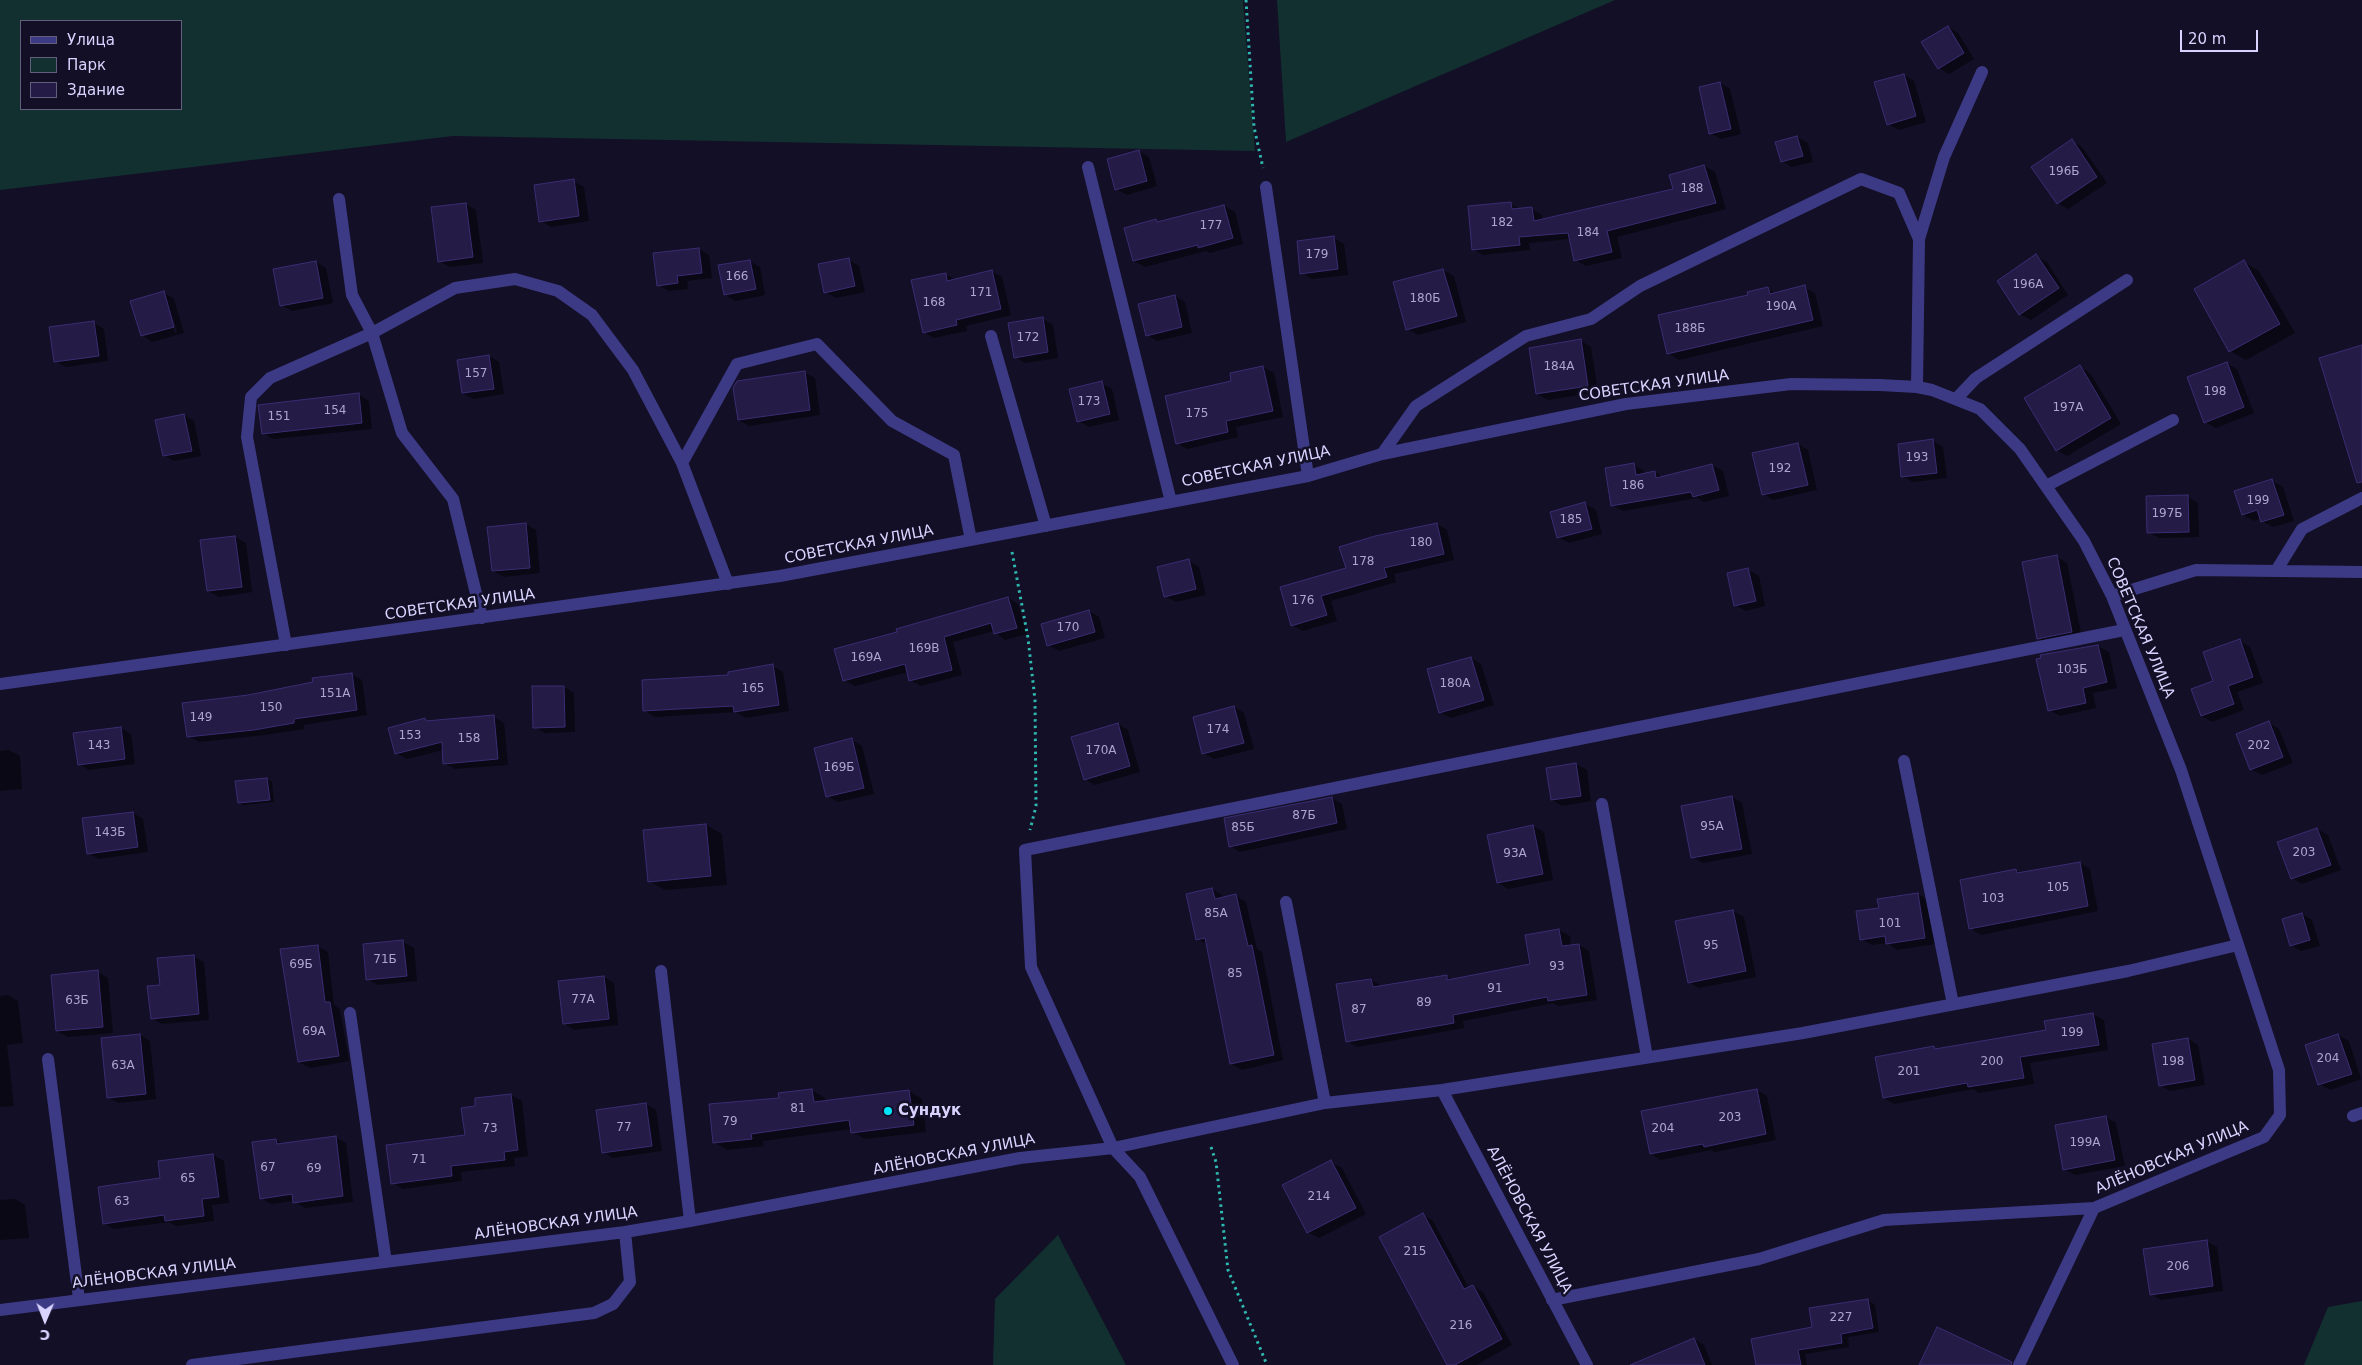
<!DOCTYPE html>
<html>
<head>
<meta charset="utf-8">
<style>
  body { margin:0 }
  #map { position:relative; width:2362px; height:1365px; overflow:hidden; background:#130f26; font-family:"DejaVu Sans",sans-serif }
  canvas { display:block }
  .legend { position:absolute; left:20px; top:20px; width:162px; height:90px; box-sizing:border-box; background:#130f26; border:1px solid #625e7d; margin:0; padding:6px 9px; list-style:none; font-size:15px; color:#d9d4ff }
  .legend li { display:flex; align-items:center; gap:10px; height:25px }
  .legend b { width:25px; border:1px solid #625e7d }
  .north { position:absolute; left:20px; top:1295px; width:50px; height:50px; -webkit-text-stroke:4px #130f26; paint-order:stroke; rotate:181deg; font-size:14px; font-weight:700; line-height:20px; text-align:center; color:#d9d4ff }
  .north::after { content:''; display:block; margin:auto; width:18px; height:22px; background:#d9d4ff; clip-path:polygon(50% 0,100% 100%,50% 72%,0 100%) }
  .scale { position:absolute; left:2180px; top:30px; width:78px; height:22px; box-sizing:border-box; border:2px solid #d9d4ff; border-top:0; padding-left:6px; font-size:15px; line-height:18px; white-space:nowrap; color:#d9d4ff; -webkit-text-stroke:4px #130f26; paint-order:stroke }
</style>
</head>
<body>
<div id="map">
<canvas width="2362" height="1365"></canvas>
<ul class="legend">
<li><b style="height:6px;background:#3d3a85"></b>Улица</li>
<li><b style="height:14px;background:#12302f"></b>Парк</li>
<li><b style="height:14px;background:#241b47"></b>Здание</li>
</ul>
<div class="north">С</div>
<div class="scale">20 m</div>
</div>
<script>
const g = document.querySelector('canvas').getContext('2d');
g.lineJoin = 'round';
function paint(path, color) { g.fillStyle = color; g.fill(path, 'evenodd'); }
const poly = rows => new Path2D(rows.map(r => 'M' + r).join(''));
function trace(path, color, width, dash) { g.strokeStyle = color; g.lineWidth = width; g.lineCap = dash ? 'butt' : 'round'; g.setLineDash(dash || []); g.stroke(path); }
function drawText(font, color, halo, rows, align = 'center') {
  g.font = font + ' "DejaVu Sans",sans-serif'; g.lineWidth = 5; g.setLineDash([]); g.textBaseline = 'middle'; g.strokeStyle = halo; g.fillStyle = color; for (const [text, x, y, turn = 0] of rows) {
    g.save(); g.translate(x, y); g.rotate((+turn || 0) * Math.PI / 180); g.textAlign = isNaN(turn) ? turn : align; if (halo) g.strokeText(text, 0, 0); g.fillText(text, 0, 0); g.restore();
  }
}
const green = poly([
  [0,0,1243,0,1255,151,453,136,0,190],
  [21,21,181,21,181,109,21,109],
  [1277,0,1615,0,1286,142],
  [1058,1235,1126,1365,993,1365,995,1299],
  [2362,1301,2362,1365,2304,1365,2328,1307]
]);
const shadow = poly([
  [1948,27,1958,33,1974,59,1949,74,1939,68],
  [1904,75,1914,81,1926,122,1899,130,1888,124],
  [1720,83,1730,89,1741,134,1721,139,1710,133],
  [1797,137,1808,143,1813,162,1792,167,1782,161],
  [2072,141,2082,147,2107,183,2068,209,2058,203],
  [1139,151,1149,157,1157,186,1127,195,1116,189],
  [1704,166,1715,172,1726,209,1617,237,1622,258,1586,266,1575,260,1570,239,1529,243,1530,250,1483,255,1473,249,1511,204,1522,210,1532,209,1542,215,1543,220,1674,190],
  [573,181,584,187,589,221,551,227,541,221],
  [466,204,476,210,483,263,450,267,439,261],
  [1224,206,1235,212,1243,244,1210,253,1206,251,1145,267,1134,261,1156,221,1160,223],
  [1334,238,1344,244,1348,275,1312,279,1302,273],
  [699,249,709,255,712,278,687,281,688,289,669,291,658,285],
  [2036,256,2047,262,2068,295,2031,320,2020,314],
  [849,260,859,266,865,292,836,298,825,292],
  [749,261,760,267,765,295,736,301,725,295],
  [316,262,326,268,333,303,292,311,281,305],
  [2244,262,2259,271,2295,333,2246,360,2230,351],
  [1443,270,1454,276,1466,322,1418,335,1407,329],
  [991,271,1002,277,1011,315,966,326,967,331,934,338,924,332,945,274,956,280],
  [1804,287,1815,293,1823,326,1679,360,1668,353,1750,296,1768,289,1777,294],
  [164,293,174,299,184,333,152,342,142,335],
  [165,299,167,299,177,333,175,333],
  [1175,296,1185,302,1192,333,1157,341,1147,335],
  [1043,319,1053,325,1058,358,1025,363,1015,357],
  [94,323,104,329,108,361,66,367,55,361],
  [1581,341,1591,347,1598,392,1548,400,1537,394],
  [489,356,499,362,504,394,473,399,463,393],
  [2226,363,2237,369,2254,413,2216,428,2205,422],
  [1263,367,1274,373,1283,417,1236,427,1238,437,1187,449,1177,443,1233,382],
  [2080,367,2090,373,2121,424,2067,456,2057,450],
  [804,372,815,378,820,415,749,426,739,420],
  [1101,383,1112,389,1119,420,1089,427,1078,421],
  [359,395,369,401,372,429,273,439,263,433],
  [184,415,194,421,201,456,174,461,164,455],
  [1933,441,1943,447,1947,478,1913,482,1902,476],
  [1798,444,1808,450,1817,490,1773,500,1763,494],
  [1634,465,1644,471,1645,474,1655,472,1664,478,1712,465,1723,471,1729,496,1704,502,1697,498,1623,511,1612,505],
  [2272,481,2283,487,2294,521,2273,527,2262,521,2261,518,2254,521,2243,515,2236,492],
  [2188,497,2198,503,2199,537,2159,538,2148,532],
  [1585,504,1596,510,1602,534,1569,543,1558,537],
  [526,524,536,530,540,573,504,577,493,571],
  [1437,524,1447,530,1454,560,1394,574,1396,582,1331,601,1337,621,1303,631,1292,625,1347,569],
  [235,537,246,543,252,592,219,597,208,591],
  [2057,557,2067,563,2082,638,2049,644,2038,638],
  [1189,561,1199,567,1206,595,1176,602,1165,596],
  [1748,570,1759,576,1765,606,1746,611,1735,605],
  [1008,598,1018,604,1027,634,1005,640,994,631,953,642,962,675,921,686,910,680,908,672,855,686,844,680,898,633],
  [1089,611,1099,617,1105,638,1059,651,1048,645],
  [2240,641,2250,647,2263,683,2237,692,2244,710,2212,722,2202,716,2215,682],
  [2098,646,2109,652,2117,688,2093,693,2096,708,2060,716,2049,710],
  [1471,658,1481,664,1494,705,1451,718,1440,712],
  [772,666,783,672,789,711,746,718,736,712,655,717,645,711],
  [351,674,362,680,367,715,304,725,304,729,265,735,199,742,188,736,248,696],
  [564,687,574,693,575,732,545,733,535,727],
  [1234,707,1244,713,1254,749,1214,759,1203,753],
  [494,717,504,723,508,765,455,769,444,763,443,750,407,759,396,753,425,720,428,722],
  [2268,722,2279,729,2293,763,2262,775,2251,769],
  [1118,724,1128,730,1140,772,1095,785,1085,779],
  [121,728,131,734,135,764,89,770,79,764],
  [852,740,862,746,874,794,838,802,827,796],
  [9,750,20,756,22,789,0,791,0,751],
  [1576,764,1587,770,1591,801,1562,806,1552,800],
  [267,779,272,782,274,802,244,805,239,803,236,782],
  [1732,797,1742,803,1752,854,1703,863,1693,857],
  [1332,798,1342,804,1347,829,1240,852,1230,846],
  [133,813,143,819,148,852,99,859,88,853],
  [706,825,722,834,727,885,665,890,649,881],
  [1533,826,1544,832,1553,880,1508,889,1498,883],
  [2317,829,2328,835,2341,870,2302,884,2292,878],
  [2080,863,2090,869,2098,911,1981,935,1970,928,2016,870,2021,873],
  [1212,889,1222,895,1223,899,1236,896,1246,902,1257,949,1262,952,1283,1060,1242,1070,1231,1064,1208,945,1197,939],
  [1918,894,1928,900,1935,944,1897,950,1887,943,1872,945,1861,939,1880,909],
  [1733,911,1744,917,1756,977,1699,988,1689,982],
  [2302,914,2312,920,2320,946,2301,951,2291,945],
  [1559,930,1570,936,1571,946,1579,945,1589,951,1597,1000,1559,1006,1553,1003,1463,1021,1464,1028,1357,1047,1347,1041,1371,980,1382,986,1446,976,1453,980,1532,965],
  [403,942,414,948,417,981,378,985,367,979,364,945],
  [317,946,328,952,334,1005,340,1009,349,1061,310,1068,299,1062,281,950],
  [193,956,204,962,209,1020,162,1024,152,1018,161,986],
  [98,972,108,978,113,1033,68,1037,57,1031],
  [604,977,614,983,618,1025,574,1030,564,1023],
  [8,995,18,1001,23,1043,7,1045,14,1106,0,1107,0,996],
  [2093,1014,2104,1020,2108,1050,2030,1063,2034,1084,1979,1093,1973,1089,1894,1104,1884,1098,1934,1047,1939,1050,2048,1031],
  [140,1035,150,1041,156,1099,118,1103,108,1097],
  [2338,1035,2349,1041,2361,1079,2330,1090,2319,1084],
  [2188,1039,2198,1045,2205,1085,2170,1091,2160,1085],
  [812,1090,825,1098,826,1102,909,1091,922,1099,926,1132,865,1139,852,1132,852,1129,763,1141,764,1146,727,1150,714,1142,780,1099],
  [1756,1090,1767,1096,1776,1140,1715,1152,1711,1150,1661,1160,1651,1154],
  [511,1095,522,1101,528,1156,514,1158,515,1166,461,1172,462,1181,403,1189,393,1183,466,1136,477,1107,476,1099],
  [646,1104,656,1110,662,1151,613,1158,603,1152],
  [2106,1117,2116,1123,2125,1166,2075,1175,2064,1169],
  [335,1137,346,1143,353,1202,305,1208,294,1201,271,1204,261,1198,276,1140,283,1144],
  [213,1155,224,1161,229,1203,212,1205,214,1221,176,1226,169,1222,114,1229,104,1223,161,1180],
  [1331,1162,1342,1168,1366,1214,1319,1238,1308,1232],
  [15,1199,25,1205,29,1238,0,1240,0,1200],
  [1423,1215,1433,1221,1469,1288,1473,1286,1483,1292,1512,1345,1476,1365,1449,1365],
  [2206,1241,2217,1247,2223,1291,2161,1300,2151,1294],
  [1868,1300,1875,1305,1879,1332,1848,1337,1849,1347,1805,1354,1807,1365,1757,1365],
  [1694,1339,1704,1345,1712,1365,1654,1365]
]);
const building = poly([
  [1948,26,1964,53,1938,69,1921,42,1948,26],
  [1904,74,1916,116,1887,125,1874,82,1904,74],
  [1720,82,1731,129,1709,134,1699,87,1720,82],
  [1797,136,1803,156,1781,162,1775,142,1797,136],
  [2072,139,2097,177,2057,204,2031,167,2072,139],
  [1139,150,1147,181,1115,190,1107,159,1139,150],
  [1704,165,1716,203,1607,231,1612,252,1574,261,1568,233,1519,237,1520,245,1472,250,1468,206,1511,202,1512,209,1532,207,1534,221,1673,189,1669,175,1704,165],
  [574,179,579,216,539,222,534,185,574,179],
  [466,203,473,257,438,262,431,207,466,203],
  [1224,205,1233,238,1198,248,1198,245,1133,261,1124,228,1156,219,1157,222,1224,205],
  [1334,236,1338,269,1300,274,1297,241,1334,236],
  [699,248,702,273,677,276,678,283,657,286,653,253,699,248],
  [2036,254,2059,288,2019,315,1997,281,2036,254],
  [849,258,855,286,824,293,818,264,849,258],
  [750,260,756,289,724,295,718,265,750,260],
  [2244,260,2280,324,2229,352,2194,289,2244,260],
  [316,261,323,298,280,306,273,269,316,261],
  [1443,269,1457,316,1406,330,1393,282,1443,269],
  [992,270,1001,309,956,320,957,325,923,333,911,280,946,273,947,281,992,270],
  [1805,285,1813,320,1667,354,1658,315,1748,295,1747,292,1768,287,1770,294,1805,285],
  [164,291,174,327,141,336,130,301,164,291],
  [1175,295,1182,327,1146,336,1138,304,1175,295],
  [1043,317,1048,352,1014,358,1008,323,1043,317],
  [94,321,99,356,54,362,49,327,94,321],
  [1581,339,1588,386,1536,394,1529,348,1581,339],
  [2362,345,2362,482,2357,483,2319,358,2362,345],
  [489,355,494,389,462,393,457,360,489,355],
  [2227,362,2244,407,2204,423,2187,377,2227,362],
  [2080,365,2111,418,2056,451,2024,398,2080,365],
  [1263,366,1273,411,1226,421,1228,432,1176,444,1165,396,1231,381,1230,373,1263,366],
  [805,371,810,410,738,420,733,388,737,381,805,371],
  [1102,381,1110,414,1077,422,1069,389,1102,381],
  [359,393,362,423,262,434,258,405,359,393],
  [184,414,192,451,163,456,155,420,184,414],
  [1933,439,1937,473,1901,477,1898,444,1933,439],
  [1798,443,1808,485,1762,495,1752,453,1798,443],
  [1634,463,1636,475,1655,471,1656,478,1712,464,1719,490,1693,497,1691,492,1611,506,1605,468,1634,463],
  [2272,479,2284,515,2261,522,2257,510,2242,515,2234,491,2272,479],
  [2188,495,2189,532,2147,533,2146,496,2188,495],
  [1585,502,1592,529,1557,538,1550,512,1585,502],
  [526,523,530,568,492,571,487,527,526,523],
  [1437,523,1444,554,1384,568,1387,577,1321,596,1327,615,1291,626,1280,587,1346,568,1339,547,1375,536,1437,523],
  [235,536,242,587,207,591,200,540,235,536],
  [2057,555,2072,632,2037,639,2022,562,2057,555],
  [1189,559,1196,589,1164,597,1157,567,1189,559],
  [1748,568,1756,601,1734,606,1727,573,1748,568],
  [1008,597,1017,628,994,634,991,623,944,637,952,670,909,681,905,664,843,681,834,649,897,632,896,629,1008,597],
  [1089,610,1095,632,1047,646,1041,624,1089,610],
  [2240,639,2253,677,2228,686,2234,704,2201,716,2191,689,2213,681,2203,652,2240,639],
  [2098,645,2107,682,2083,688,2086,703,2048,711,2036,659,2041,658,2040,655,2098,645],
  [1471,657,1484,700,1439,713,1427,669,1471,657],
  [773,664,779,705,734,712,733,706,643,711,642,680,728,675,728,672,773,664],
  [352,673,357,710,294,719,294,723,254,730,187,737,182,703,248,695,313,682,312,678,352,673],
  [532,686,564,686,565,727,533,728,532,686],
  [1234,706,1244,743,1202,754,1193,717,1234,706],
  [494,715,498,759,443,764,442,742,395,754,388,728,425,718,426,721,494,715],
  [2269,721,2283,757,2250,770,2236,734,2269,721],
  [1118,723,1130,766,1084,780,1071,737,1118,723],
  [121,727,125,759,78,765,73,733,121,727],
  [852,738,864,788,826,797,814,748,852,738],
  [1576,763,1581,796,1551,800,1546,768,1576,763],
  [267,778,270,800,238,803,235,781,267,778],
  [1732,796,1742,849,1691,858,1681,806,1732,796],
  [1332,797,1337,823,1229,847,1224,818,1332,797],
  [133,812,138,847,87,854,82,818,133,812],
  [706,824,711,876,648,882,643,830,706,824],
  [1533,825,1543,874,1497,883,1487,835,1533,825],
  [2317,828,2331,865,2291,879,2277,842,2317,828],
  [2080,862,2088,906,1969,929,1960,880,2016,869,2017,873,2080,862],
  [1212,888,1215,899,1236,894,1248,946,1252,945,1274,1055,1230,1064,1205,938,1196,940,1186,894,1212,888],
  [1918,893,1925,938,1886,944,1885,936,1860,940,1856,911,1879,908,1877,899,1918,893],
  [1733,910,1746,971,1688,983,1675,921,1733,910],
  [2302,913,2310,940,2290,946,2282,919,2302,913],
  [1559,929,1562,946,1579,944,1587,995,1548,1001,1547,997,1453,1015,1454,1023,1346,1042,1336,984,1371,979,1373,987,1447,975,1447,980,1530,964,1525,935,1559,929],
  [403,940,407,976,366,980,363,944,403,940],
  [318,945,325,1002,330,1002,339,1056,298,1062,280,949,318,945],
  [194,955,199,1014,151,1019,147,986,160,985,157,958,194,955],
  [98,970,103,1027,56,1031,51,975,98,970],
  [604,976,609,1019,563,1024,558,981,604,976],
  [2093,1013,2099,1045,2020,1057,2024,1078,1968,1087,1967,1083,1883,1098,1875,1057,1934,1046,1935,1049,2046,1030,2044,1021,2093,1013],
  [140,1034,146,1094,107,1098,101,1038,140,1034],
  [2338,1034,2352,1074,2318,1085,2305,1045,2338,1034],
  [2188,1038,2195,1080,2159,1086,2152,1044,2188,1038],
  [812,1089,814,1102,909,1090,914,1125,851,1133,849,1120,751,1134,752,1139,713,1143,709,1104,779,1098,778,1093,812,1089],
  [1757,1089,1766,1134,1704,1147,1703,1144,1650,1154,1641,1111,1757,1089],
  [511,1094,518,1150,504,1152,505,1160,451,1166,452,1176,391,1184,386,1145,465,1135,461,1108,475,1106,475,1098,511,1094],
  [646,1103,652,1146,602,1153,596,1110,646,1103],
  [2106,1116,2115,1160,2063,1170,2055,1125,2106,1116],
  [336,1136,343,1196,293,1203,292,1194,260,1199,252,1142,276,1139,277,1144,336,1136],
  [213,1154,219,1197,202,1199,204,1216,165,1221,164,1215,103,1224,98,1187,160,1178,158,1161,213,1154],
  [1331,1160,1356,1208,1307,1233,1282,1185,1331,1160],
  [1423,1213,1464,1289,1473,1285,1502,1339,1455,1365,1447,1365,1379,1237,1423,1213],
  [2207,1240,2213,1286,2150,1295,2143,1249,2207,1240],
  [1868,1299,1873,1328,1841,1334,1842,1343,1798,1350,1801,1365,1756,1365,1751,1339,1812,1327,1809,1308,1868,1299],
  [1937,1327,2012,1362,2011,1365,1919,1365,1937,1327],
  [1694,1338,1705,1365,1630,1365,1694,1338]
]);
const path = poly([
  [1246,0,1254,127,1263,168],
  [1012,552,1028,638,1035,700,1036,806,1030,830],
  [1211,1147,1216,1162,1228,1270,1267,1365]
]);
const minor = poly([
  [1088,167,1171,502],
  [1266,187,1308,476],
  [991,336,1046,526],
  [1917,387,1919,239,1944,157,1982,72],
  [1956,399,1976,378,2127,280],
  [1382,454,1416,406,1526,336,1591,319,1640,286,1861,179,1899,193,1919,239],
  [682,463,737,364,817,344,892,421,954,455,971,540],
  [2046,486,2173,420],
  [2276,571,2302,529,2362,498],
  [2112,596,2196,570,2362,572],
  [482,618,453,499,402,433,372,333,455,288,515,279,558,291,592,315,633,370,682,463,728,584],
  [286,645,247,437,251,397,270,378,372,333,352,295,339,199],
  [0,684,780,576,1308,476,1382,454,1626,404,1791,384,1880,385,1917,387,1932,390,1980,409,2020,449,2084,541,2112,596,2181,770,2279,1070,2280,1115,2264,1137,2094,1208,2019,1365],
  [1904,761,1953,1004],
  [1602,804,1647,1057],
  [1286,902,1325,1103],
  [661,971,690,1221],
  [350,1013,386,1262],
  [48,1059,79,1299],
  [1442,1090,1587,1365],
  [2353,1116,2362,1113],
  [1552,1300,1759,1259,1884,1220,2094,1208],
  [0,1310,625,1232,690,1221,1020,1158,1113,1148,1325,1103,1442,1090,1803,1033,2128,971,2238,945],
  [192,1365,594,1313,613,1304,630,1282,625,1232],
  [1233,1365,1140,1177,1113,1148,1031,967,1025,850,2124,630]
]);
const markers = [
  [888,1111,5,"#00e5ff"]
];
const numberNames = [
  ["196Б",2064,172],
  ["188",1692,189],
  ["182",1502,223],
  ["177",1211,226],
  ["184",1588,233],
  ["179",1317,255],
  ["166",737,277],
  ["196А",2028,285],
  ["171",981,293],
  ["180Б",1425,299],
  ["168",934,303],
  ["190А",1781,307],
  ["188Б",1690,329],
  ["172",1028,338],
  ["184А",1559,367],
  ["157",476,374],
  ["198",2215,392],
  ["173",1089,402],
  ["197А",2068,408],
  ["154",335,411],
  ["175",1197,414],
  ["151",279,417],
  ["193",1917,458],
  ["192",1780,469],
  ["186",1633,486],
  ["199",2258,501],
  ["197Б",2167,514],
  ["185",1571,520],
  ["180",1421,543],
  ["178",1363,562],
  ["176",1303,601],
  ["170",1068,628],
  ["169В",924,649],
  ["169А",866,658],
  ["103Б",2072,670],
  ["180А",1455,684],
  ["165",753,689],
  ["151А",335,694],
  ["150",271,708],
  ["149",201,718],
  ["174",1218,730],
  ["153",410,736],
  ["158",469,739],
  ["143",99,746],
  ["202",2259,746],
  ["170А",1101,751],
  ["169Б",839,768],
  ["87Б",1304,816],
  ["95А",1712,827],
  ["85Б",1243,828],
  ["143Б",110,833],
  ["203",2304,853],
  ["93А",1515,854],
  ["105",2058,888],
  ["103",1993,899],
  ["85А",1216,914],
  ["101",1890,924],
  ["95",1711,946],
  ["71Б",385,960],
  ["69Б",301,965],
  ["93",1557,967],
  ["85",1235,974],
  ["91",1495,989],
  ["77А",583,1000],
  ["63Б",77,1001],
  ["89",1424,1003],
  ["87",1359,1010],
  ["69А",314,1032],
  ["199",2072,1033],
  ["204",2328,1059],
  ["200",1992,1062],
  ["198",2173,1062],
  ["63А",123,1066],
  ["201",1909,1072],
  ["81",798,1109],
  ["203",1730,1118],
  ["79",730,1122],
  ["77",624,1128],
  ["73",490,1129],
  ["204",1663,1129],
  ["199А",2085,1143],
  ["71",419,1160],
  ["67",268,1168],
  ["69",314,1169],
  ["65",188,1179],
  ["214",1319,1197],
  ["63",122,1202],
  ["215",1415,1252],
  ["206",2178,1267],
  ["227",1841,1318],
  ["216",1461,1326]
];
const streetNames = [
  ["СОВЕТСКАЯ УЛИЦА",1654,386,-8],
  ["СОВЕТСКАЯ УЛИЦА",1256,467,-12],
  ["СОВЕТСКАЯ УЛИЦА",859,545,-11],
  ["СОВЕТСКАЯ УЛИЦА",460,605,-8],
  ["СОВЕТСКАЯ УЛИЦА",2140,628,67],
  ["АЛЁНОВСКАЯ УЛИЦА",954,1155,-11],
  ["АЛЁНОВСКАЯ УЛИЦА",2172,1158,-23],
  ["АЛЁНОВСКАЯ УЛИЦА",1529,1220,62],
  ["АЛЁНОВСКАЯ УЛИЦА",556,1224,-8],
  ["АЛЁНОВСКАЯ УЛИЦА",154,1274,-7]
];
const poiNames = [
  ["Сундук",898,1111]
];
paint(green, '#12302f');
paint(shadow, '#0007');
paint(building, '#241b47');
trace(building, '#3b2d73', 1);
trace(path, '#2fb8b0', 3, [2.5, 4]);
trace(minor, '#3d3a85', 12);
for (const [x, y, r, color] of markers) { const dot = new Path2D(); dot.arc(x, y, r, 0, 2 * Math.PI); g.fillStyle = color; g.fill(dot); trace(dot, '#130f26', 2); }
drawText('12px', '#aca6d1', null, numberNames);
drawText('15px', '#d9d4ff', '#130f26', streetNames);
drawText('bold 15px', '#d9d4ff', '#130f26', poiNames, 'left');
</script>
</body>
</html>
